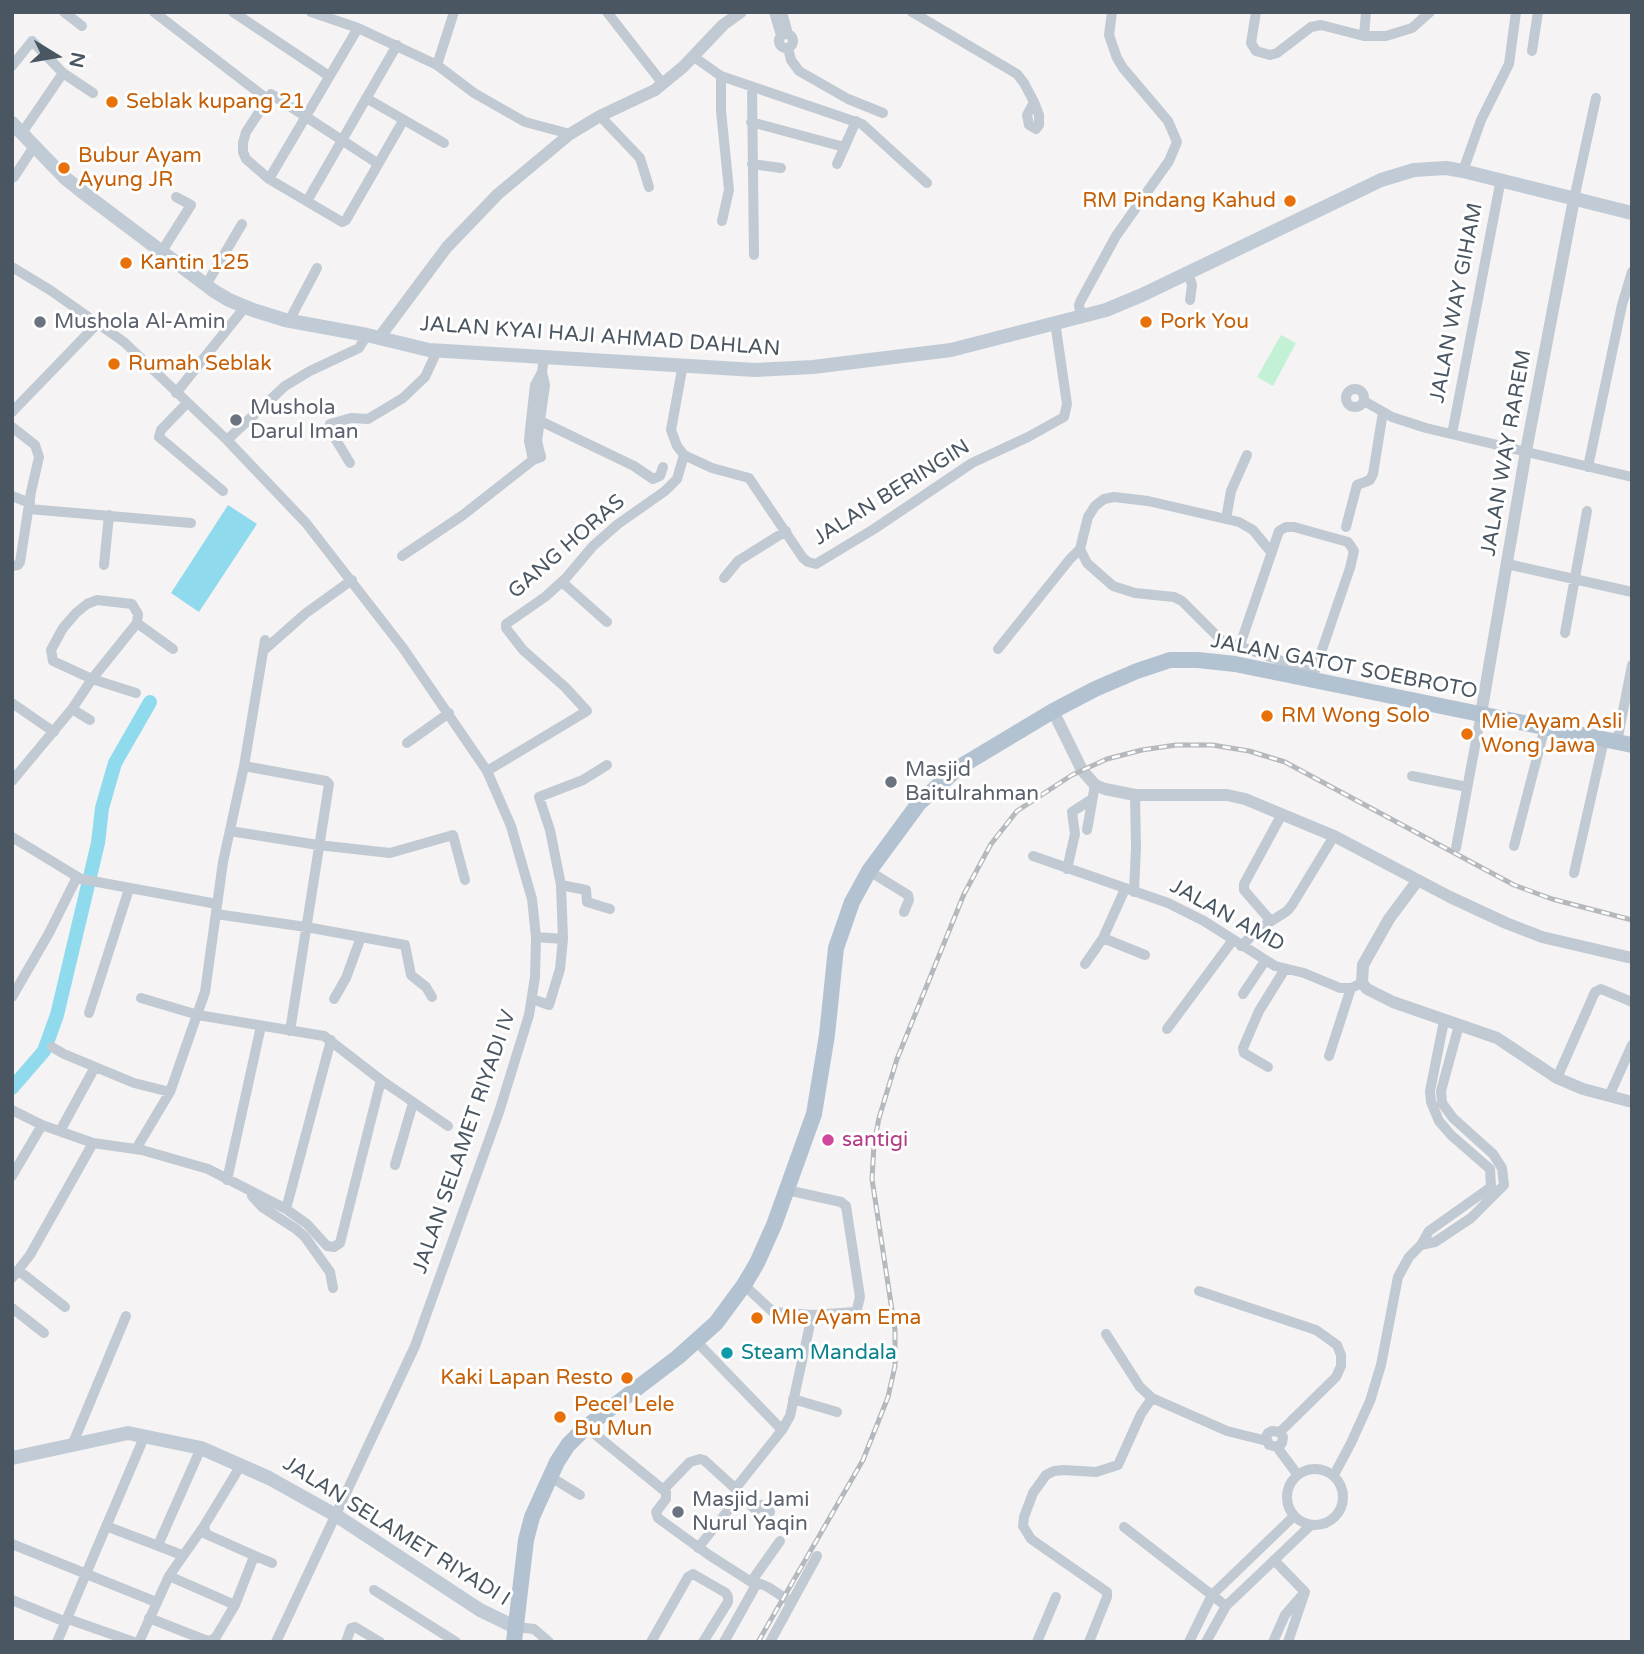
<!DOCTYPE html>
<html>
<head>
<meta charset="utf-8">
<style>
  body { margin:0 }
  #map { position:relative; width:1644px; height:1654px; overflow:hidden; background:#f5f3f3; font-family:"Varela Round",sans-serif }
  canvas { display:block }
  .frame { position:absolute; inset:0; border:14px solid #4a5661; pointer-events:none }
  .north { position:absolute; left:21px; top:21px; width:70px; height:70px; -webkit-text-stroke:5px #fff; paint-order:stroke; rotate:101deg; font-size:19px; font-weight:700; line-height:28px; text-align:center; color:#4a5661 }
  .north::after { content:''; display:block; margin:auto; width:24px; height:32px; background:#4a5661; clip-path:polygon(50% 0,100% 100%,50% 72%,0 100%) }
</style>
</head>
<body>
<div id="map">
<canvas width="1644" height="1654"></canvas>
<div class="frame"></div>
<div class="north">N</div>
</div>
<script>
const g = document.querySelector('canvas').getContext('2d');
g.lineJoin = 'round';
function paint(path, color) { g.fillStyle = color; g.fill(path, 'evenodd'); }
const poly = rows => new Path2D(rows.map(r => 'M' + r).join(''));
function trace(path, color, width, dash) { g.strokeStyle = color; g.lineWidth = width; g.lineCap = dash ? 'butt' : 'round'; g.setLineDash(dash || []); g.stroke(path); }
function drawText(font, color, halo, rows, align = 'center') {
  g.font = font + ' "Varela Round",sans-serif'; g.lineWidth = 6; g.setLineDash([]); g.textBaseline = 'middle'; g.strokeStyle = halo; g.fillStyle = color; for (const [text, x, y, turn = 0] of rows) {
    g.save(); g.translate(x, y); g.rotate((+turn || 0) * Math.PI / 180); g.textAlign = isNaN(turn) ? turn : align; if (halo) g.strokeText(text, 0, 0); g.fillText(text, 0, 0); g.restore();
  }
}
const green = poly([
  [1281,335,1296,343,1273,386,1257,377]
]);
const water = poly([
  [228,505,257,524,199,612,171,593]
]);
const river = poly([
  [12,1088,44,1051,57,1015,98,843,102,808,115,763,150,702]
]);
const minor = poly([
  [64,12,82,26],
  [154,12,267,99],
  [233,12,329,76],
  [311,12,358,28,437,65,474,93,525,122,570,134],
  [607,12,663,84],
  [774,12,781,35],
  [782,12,788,34],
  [912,12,1017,74,1024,83,1034,102,1039,115,1039,125,1036,129,1029,125,1027,115,1034,102],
  [1256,12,1251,43,1256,51,1270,55,1277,53,1311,27,1321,25,1364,36,1386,36,1412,28,1430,12],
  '779 41a7 7 0 1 1 14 0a7 7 0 1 1-14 0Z',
  [1364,36,1366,12],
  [788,48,791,60,799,71,848,99,883,113],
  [1532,51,1538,12],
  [694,57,721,76,862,124,927,183],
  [437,65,454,12],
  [12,66,32,41,63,73,93,93],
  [721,76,721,111,729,190,722,221],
  [752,88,754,255],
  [366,98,444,143],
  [600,116,640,158,649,187],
  [751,122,844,147],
  [22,133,63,73],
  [377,163,271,94,246,132,243,143,243,152,246,159,269,179,342,222,346,220,403,121],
  [752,164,781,168],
  [837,164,856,121],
  [1463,171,1481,120,1509,64,1516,12],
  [14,177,35,145],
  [269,179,358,28],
  [1574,199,1596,98],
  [307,201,397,45],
  [162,251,191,205,176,197],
  [12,267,50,290,124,342,227,440,306,523,403,648,487,771,511,826,532,899,536,937,535,977,529,1015,499,1112,415,1346,276,1642],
  [1188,272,1192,285,1190,300],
  [206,285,242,224],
  [1081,316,1079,305,1081,300,1116,236,1169,161,1177,142,1168,121,1123,68,1117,58,1109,35,1112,12],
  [289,321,317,268],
  [683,364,671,430,677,446,684,455,712,468,749,478,803,558,808,562,816,564,874,529,972,463,1028,437,1064,417,1067,404,1055,322],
  '1346 398a9 9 0 1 1 18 0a9 9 0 1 1-18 0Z',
  [176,393,245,307],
  [1364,401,1392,417,1426,428,1632,477],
  [187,403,161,430,159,437,223,491],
  [12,412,98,323],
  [532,417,634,466,653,479,660,476,663,467],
  [12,427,35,445,39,457,31,492,20,562,18,565,12,566],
  [1452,434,1501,179],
  [227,440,285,386,310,371,359,348,367,335],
  [533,460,529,441,530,430,535,385,542,372],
  [350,463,330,430,330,424,351,418,368,419,403,398,425,377,437,351],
  [1588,467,1622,305,1632,272],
  [12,496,30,503],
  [29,509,191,523],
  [1226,519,1231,491,1247,455],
  [1346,527,1357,485,1370,480,1373,474,1383,412],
  [1271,552,1253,530,1239,522,1148,501,1114,497,1104,499,1095,506,1088,517,1080,549,1087,563,1113,586,1135,593,1174,597,1182,601,1221,640,1314,672],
  [402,556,463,515,533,460,541,457,537,441,545,385,542,372,544,356],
  [1507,564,1632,592],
  [104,565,109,515],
  [724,578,738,561,786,531],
  [562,582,607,622],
  [1565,633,1587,511],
  [1240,645,1279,531,1286,527,1294,527,1348,542,1354,551,1350,568,1313,676],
  [998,649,1070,559,1080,549],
  [263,651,306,613,352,580],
  [136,693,92,679,53,661,51,650,63,628,76,613,87,604,97,600,132,604,138,614,137,623,173,649],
  [12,703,54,732],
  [72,709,90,720],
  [1617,742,1632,665],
  [407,743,449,713],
  [244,766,326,781,329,784,290,1031],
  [487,771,587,711,565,687,523,650,506,628,506,624,545,597,566,578,593,546,618,524,665,491,677,479,684,455],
  [1412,776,1467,787],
  [12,781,72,709,92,679,137,623],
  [1087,830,1095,785],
  [230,831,318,845,390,853,453,835,465,880],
  [12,837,81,879,217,904],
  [1514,846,1545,727],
  [1456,848,1481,714],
  [1033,856,1168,903,1204,921,1275,966,1304,973,1340,988,1351,988,1362,983],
  [1067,869,1075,834,1072,812,1092,799],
  [869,871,908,895,909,900,904,912],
  [1574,873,1604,740],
  [561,885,586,890,587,902,610,909],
  [1125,889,1103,938,1145,955],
  [1134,892,1136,848,1135,795],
  [216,914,306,927,405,945,411,975,426,987,432,997],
  [1270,920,1244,890,1244,884,1282,814],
  [536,937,563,939],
  [1241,946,1259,929,1287,911,1292,905,1334,836],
  [1085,964,1103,938],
  [1243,994,1265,961],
  [12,997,49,933,77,877],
  [141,998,198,1015,324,1036,381,1080,448,1126],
  [334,999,346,978,361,937],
  [532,999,549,1005,560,969,563,939,561,885,550,830,539,797,583,780,607,765],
  [89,1013,129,889],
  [1167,1029,1233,940],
  [52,1047,64,1054,134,1083,170,1092],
  [1329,1056,1351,988],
  [1268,1067,1244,1053,1243,1048,1259,1011,1285,969],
  [1557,1078,1595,992,1601,989,1632,1002],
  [1609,1096,1632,1045],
  [12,1110,42,1125,93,1143,142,1150,208,1169,286,1209,307,1224,327,1246,334,1247,340,1243,381,1080],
  [60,1131,95,1067],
  [136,1149,170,1092,205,992,223,862,244,766,265,640],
  [395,1165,413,1103],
  [12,1176,42,1125],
  [227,1180,261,1026],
  [252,1196,262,1207,296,1229,305,1237,330,1272,333,1288],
  [286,1209,331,1040],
  [1421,1245,1435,1242,1471,1218,1504,1185,1502,1168,1493,1154,1453,1118,1442,1103,1441,1091,1459,1025],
  [18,1270,65,1307],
  [12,1278,30,1255,93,1143],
  [744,1285,773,1312,812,1315,855,1312,857,1309,860,1297,846,1206,841,1202,787,1190],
  [1199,1291,1316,1330,1337,1345,1341,1355,1341,1366,1336,1377,1280,1432,1272,1431,1268,1433,1266,1437,1269,1445,1277,1447,1282,1443,1283,1437,1280,1432],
  [12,1308,44,1333],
  [1106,1334,1140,1387,1152,1398,1227,1431,1267,1441],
  [696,1341,782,1430],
  [793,1399,837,1412],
  [586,1427,666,1492,666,1499,656,1512,658,1518,709,1555,756,1585],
  [73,1443,126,1316],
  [1277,1447,1297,1474],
  '1287 1497a28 28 0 1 1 56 0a28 28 0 1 1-56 0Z',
  [1334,1475,1351,1443,1370,1401,1381,1365,1398,1277,1409,1257,1421,1245,1429,1231,1491,1187,1490,1169,1451,1135,1439,1121,1431,1102,1430,1091,1444,1021],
  [549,1476,580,1495],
  [735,1487,739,1484,782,1430,790,1416,812,1315],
  [664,1489,690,1462,700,1459,704,1460,738,1491,737,1499,698,1548],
  [739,1495,756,1510,761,1505,770,1512],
  [106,1526,182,1555],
  [1124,1527,1226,1606],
  [12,1544,156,1602],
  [158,1545,201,1448],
  [253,1555,272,1563],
  [1274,1560,1305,1592,1288,1642],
  [169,1576,235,1605],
  [751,1582,780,1541],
  [756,1585,761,1584,768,1587,791,1602],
  [374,1590,456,1642],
  [12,1600,66,1622],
  [149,1618,205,1640,211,1641,216,1637,235,1605,253,1559,253,1555,206,1534,204,1526],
  [68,1619,134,1642],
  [515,1627,534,1629,549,1642],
  [57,1642,145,1435],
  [139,1642,169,1576,204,1526,241,1465],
  [346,1642,351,1628,355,1627,380,1642],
  [651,1642,688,1577,693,1574,726,1593,728,1597,728,1602,703,1642],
  [724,1642,756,1585],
  [770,1642,817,1556],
  [1037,1642,1056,1597],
  [1089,1642,1107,1597,1107,1592,1031,1539,1023,1526,1024,1517,1033,1493,1046,1475,1054,1471,1064,1470,1096,1472,1118,1465,1141,1414,1152,1398],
  [1189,1642,1212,1595,1294,1516],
  [1206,1642,1226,1606,1311,1525],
  [1273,1642,1285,1615,1304,1593]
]);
const tertiary = poly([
  [379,338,447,247,498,194,570,134,600,116,655,90,683,67,723,25,741,12],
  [1053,711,1082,770,1095,785,1105,789,1135,795,1227,795,1245,799,1334,836,1450,897,1506,923,1542,937,1632,958],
  [1481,714,1526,451,1574,199],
  [1418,880,1389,919,1363,965,1362,983,1367,989,1393,1002,1497,1038,1557,1078,1583,1089,1632,1102]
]);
const secondary = poly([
  [12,123,64,177,85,194,214,291,229,300,253,310,285,320,367,335,429,350,755,370,813,367,951,350,1106,310,1142,295,1381,180,1414,170,1446,168,1463,171,1632,213],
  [12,1458,128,1433,201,1448,269,1478,337,1516,480,1610,515,1627]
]);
const primary = poly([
  [514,1642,526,1540,532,1517,557,1462,568,1445,586,1427,678,1357,716,1323,744,1285,757,1263,774,1225,814,1114,827,1035,836,948,852,902,869,871,919,803,958,768,1053,711,1095,689,1137,671,1170,660,1198,660,1235,664,1632,745]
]);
const rail = poly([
  [758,1642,863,1460,888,1397,895,1366,895,1330,872,1179,874,1144,879,1118,897,1059,964,894,991,844,1017,811,1072,775,1107,759,1142,750,1176,745,1212,745,1249,751,1285,762,1514,885,1552,899,1632,920]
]);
const markers = [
  [112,102,7,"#e8710a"],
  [64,168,7,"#e8710a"],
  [1290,201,7,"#e8710a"],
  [126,263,7,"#e8710a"],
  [40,322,7,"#6b7280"],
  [1146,322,7,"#e8710a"],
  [114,364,7,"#e8710a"],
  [236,420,7,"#6b7280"],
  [1267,716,7,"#e8710a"],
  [1467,734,7,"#e8710a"],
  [891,782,7,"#6b7280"],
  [828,1140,7,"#d1479c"],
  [757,1318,7,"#e8710a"],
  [727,1353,7,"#0f9aa8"],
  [627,1378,7,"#e8710a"],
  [560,1417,7,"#e8710a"],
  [678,1512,7,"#6b7280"]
];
const foodNames = [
  ["Seblak kupang 21",126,102],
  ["Bubur Ayam",78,156],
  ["Ayung JR",78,180],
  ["RM Pindang Kahud",1276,201,"right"],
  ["Kantin 125",140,263],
  ["Pork You",1160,322],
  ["Rumah Seblak",128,364],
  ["RM Wong Solo",1281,716],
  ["Mie Ayam Asli",1481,722],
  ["Wong Jawa",1481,746],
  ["MIe Ayam Ema",771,1318],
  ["Kaki Lapan Resto",613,1378,"right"],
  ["Pecel Lele",574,1405],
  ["Bu Mun",574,1429]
];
const streetNames = [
  ["JALAN WAY GIHAM",1457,303,-79],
  ["JALAN KYAI HAJI AHMAD DAHLAN",600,337,4],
  ["JALAN WAY RAREM",1507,453,-80],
  ["JALAN BERINGIN",892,493,-32],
  ["GANG HORAS",567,547,-41],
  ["JALAN GATOT SOEBROTO",1344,667,11],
  ["JALAN AMD",1227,916,29],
  ["JALAN SELAMET RIYADI IV",465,1142,-71],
  ["JALAN SELAMET RIYADI I",396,1532,32]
];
const worshipNames = [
  ["Mushola Al-Amin",54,322],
  ["Mushola",250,408],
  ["Darul Iman",250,432],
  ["Masjid",905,770],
  ["Baitulrahman",905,794],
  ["Masjid Jami",692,1500],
  ["Nurul Yaqin",692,1524]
];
const hotelNames = [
  ["santigi",842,1140]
];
const cultureNames = [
  ["Steam Mandala",741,1353]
];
paint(green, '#c3f1d5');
paint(water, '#90daee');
trace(river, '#90daee', 14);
trace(minor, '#c1cad2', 10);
trace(tertiary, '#c1cad2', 12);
trace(secondary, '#c1cbd6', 14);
trace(primary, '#b3c2d1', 16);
trace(rail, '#b5b8bd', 5);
trace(rail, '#fff', 2.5, [8]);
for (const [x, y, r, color] of markers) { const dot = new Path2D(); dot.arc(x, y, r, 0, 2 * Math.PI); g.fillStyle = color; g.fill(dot); trace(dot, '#fff', 2.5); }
drawText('21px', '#c56008', '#fff', foodNames, 'left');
drawText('21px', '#4a5661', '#fff', streetNames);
drawText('21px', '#5b616d', '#fff', worshipNames, 'left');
drawText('21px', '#b23c85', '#fff', hotelNames, 'left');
drawText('21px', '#0d838f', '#fff', cultureNames, 'left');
</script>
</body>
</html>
